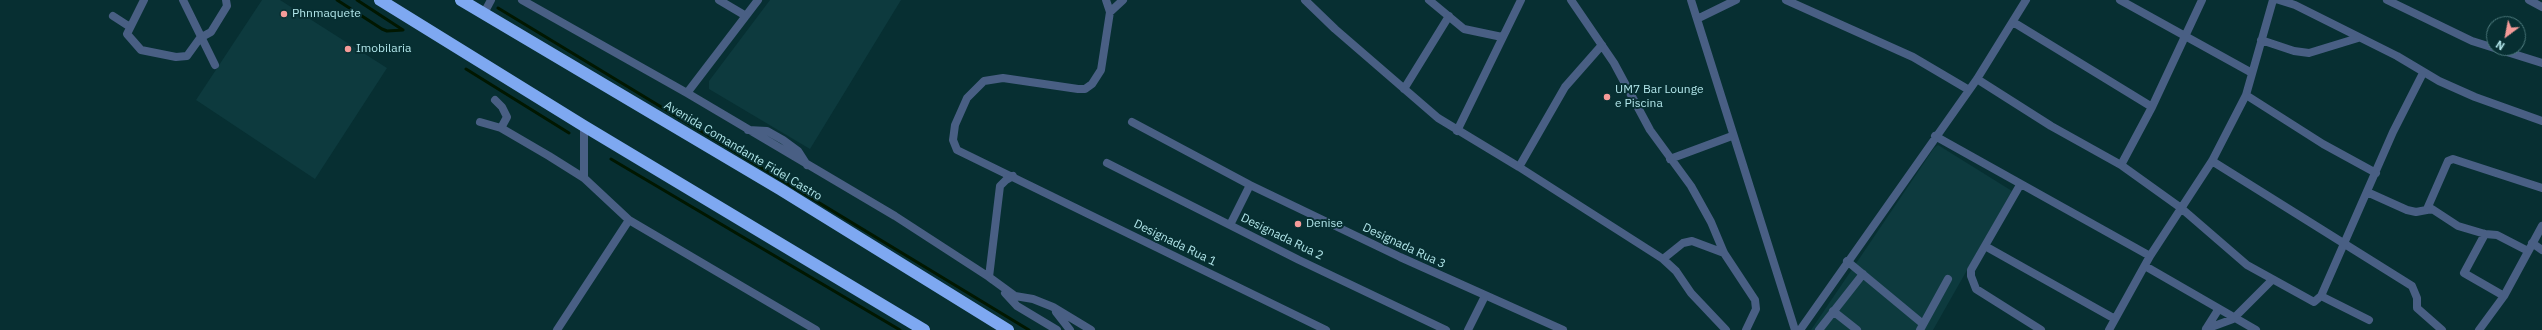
<!DOCTYPE html>
<html>
<head>
<meta charset="utf-8">
<style>
  body { margin:0 }
  #map { position:relative; width:2542px; height:330px; overflow:hidden; background:#072f32; font-family:"IBM Plex Sans",sans-serif }
  canvas { display:block }
  .north { position:absolute; left:2486px; top:16px; width:40px; height:40px; box-sizing:border-box; background:#072f32; border:1px solid #4b787b; border-radius:50%; rotate:212deg; font-size:11px; font-weight:700; line-height:16px; text-align:center; color:#b1e5e9 }
  .north::after { content:''; display:block; margin:auto; width:14px; height:18px; background:#f59b99; clip-path:polygon(50% 0,100% 100%,50% 72%,0 100%) }
</style>
</head>
<body>
<div id="map">
<canvas width="2542" height="330"></canvas>
<div class="north">N</div>
</div>
<script>
const g = document.querySelector('canvas').getContext('2d');
g.lineJoin = 'round';
function paint(path, color) { g.fillStyle = color; g.fill(path, 'evenodd'); }
const poly = rows => new Path2D(rows.map(r => 'M' + r).join(''));
function trace(path, color, width, dash) { g.strokeStyle = color; g.lineWidth = width; g.lineCap = dash ? 'butt' : 'round'; g.setLineDash(dash || []); g.stroke(path); }
function drawText(font, color, halo, rows, align = 'center') {
  g.font = font + ' "IBM Plex Sans",sans-serif'; g.lineWidth = 4; g.setLineDash([]); g.textBaseline = 'middle'; g.strokeStyle = halo; g.fillStyle = color; for (const [text, x, y, turn = 0] of rows) {
    g.save(); g.translate(x, y); g.rotate((+turn || 0) * Math.PI / 180); g.textAlign = isNaN(turn) ? turn : align; if (halo) g.strokeText(text, 0, 0); g.fillText(text, 0, 0); g.restore();
  }
}
const built = poly([
  [262,0,280,0,387,68,315,179,196,100],
  [770,0,901,0,810,149,709,89,709,81],
  [1938,145,2012,191,1933,330,1811,330,1934,148]
]);
const stream = poly([
  [337,0,382,29,387,31,403,30],
  [357,0,403,30],
  [498,8,1029,330],
  [466,69,569,133],
  [611,159,900,330]
]);
const street = poly([
  [144,0,127,34,141,50,176,57,187,56,200,38,211,32,227,6,226,0],
  [183,0,215,65],
  [522,0,687,93,895,216,989,277,1015,296,1033,299,1053,307,1091,330],
  [719,0,746,16],
  [1106,0,1110,12],
  [1123,0,1110,12,1101,70,1092,84,1085,89,1078,89,1003,78,984,81,967,98,955,125,953,140,957,150,1326,330],
  [1305,0,1335,29,1438,118,1519,167,1663,259,1676,271,1691,293,1726,330],
  [1429,0,1464,29,1502,37],
  [1571,0,1614,63,1650,130,1691,186,1711,222,1724,253,1755,300,1756,309,1746,330],
  [1691,0,1795,330],
  [1786,0,1913,57,1969,90],
  [2120,0,2252,73],
  [2279,0,2295,5,2397,56,2439,81,2475,97,2542,121],
  [2387,0,2472,41,2542,63],
  [2529,0,2542,7],
  [484,13,491,0],
  [113,16,130,27],
  [1697,19,1736,0],
  [2013,22,2152,107],
  [2261,40,2294,51,2309,53,2358,38],
  [1977,79,2051,126,2121,165,2181,208,2247,265,2314,302,2321,296],
  [1404,89,1449,16],
  [687,93,758,0],
  [2246,95,2323,144,2376,173],
  [495,100,502,107,507,117,501,128],
  [480,122,501,128,549,156,584,178,629,220,816,330],
  [1132,122,1250,185,1400,257,1563,330],
  [748,130,767,131,783,140,798,151,807,165],
  [1457,131,1521,0],
  [1935,136,2150,256],
  [1670,159,1732,136],
  [2212,161,2412,286,2417,298,2417,308,2442,330],
  [1107,163,1299,260,1446,330],
  [2121,165,2152,107,2202,0],
  [1519,167,1565,87,1602,45],
  [584,178,584,126],
  [2020,185,1971,270,1971,276,1976,289,2041,330],
  [2367,192,2407,210,2416,212,2432,209,2458,226,2485,234,2497,235,2528,251],
  [2427,209,2448,161,2453,159,2542,188],
  [1230,225,1250,185],
  [2485,234,2464,273,2504,296],
  [2532,243,2542,250],
  [1985,246,2115,319],
  [1663,259,1683,243,1692,241,1724,253],
  [1847,261,1923,324],
  [2145,266,2256,330],
  [993,280,989,277,1000,186,1006,180,1013,176],
  [1005,293,1017,306,1057,330],
  [1833,311,1857,330],
  [1056,312,1070,330],
  [2369,320,2321,296,2393,132,2423,73],
  [2206,329,2233,319,2272,280],
  [2206,329,2218,310],
  [557,330,629,220],
  [1468,330,1485,296],
  [1800,330,1977,79,2026,0],
  [1819,330,1863,274],
  [1920,330,1948,279],
  [2109,330,2150,256,2212,161,2246,95,2273,0],
  [2479,330,2504,296,2542,226]
]);
const highway = poly([
  [380,0,584,126,924,330],
  [461,0,780,189,1008,330]
]);
const markers = [
  [284,14,4,"#f59b99"],
  [348,49,4,"#f59b99"],
  [1607,97,4,"#f59b99"],
  [1298,224,4,"#f59b99"]
];
const poiNames = [
  ["Phnmaquete",292,14],
  ["Imobilaria",356,49],
  ["UM7 Bar Lounge",1615,90],
  ["e Piscina",1615,104],
  ["Denise",1306,224]
];
const streetNames = [
  ["Avenida Comandante Fidel Castro",743,151,31],
  ["Designada Rua 2",1282,237,26],
  ["Designada Rua 1",1175,243,26],
  ["Designada Rua 3",1404,246,25]
];
paint(built, '#0d3a3e');
trace(stream, '#011700', 3);
trace(street, '#495f84', 8);
trace(highway, '#7ea8f1', 12);
for (const [x, y, r, color] of markers) { const dot = new Path2D(); dot.arc(x, y, r, 0, 2 * Math.PI); g.fillStyle = color; g.fill(dot); trace(dot, '#072f32', 1.5); }
drawText('12px', '#b1e5e9', '#072f32', poiNames, 'left');
drawText('12px', '#b1e5e9', '#072f32', streetNames);
</script>
</body>
</html>
